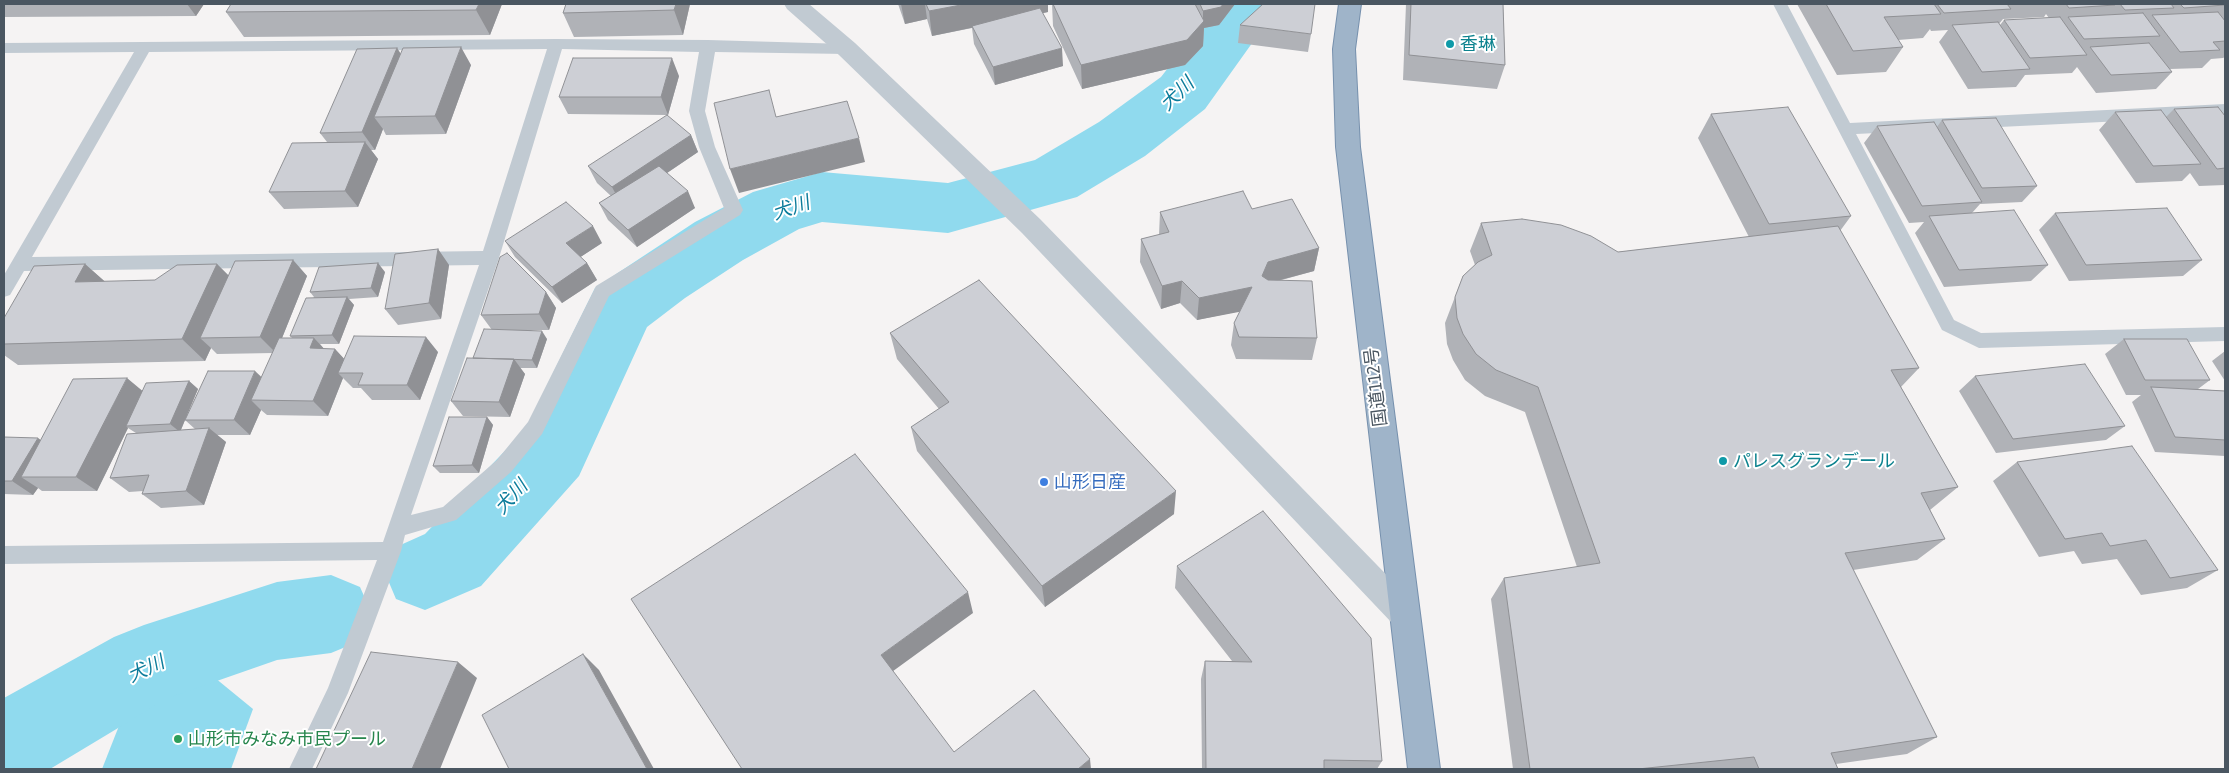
<!DOCTYPE html>
<html>
<head>
<meta charset="utf-8">
<style>
  body { margin:0 }
  #map { position:relative; width:2229px; height:773px; overflow:hidden; background:#f5f3f3; font-family:"Asap Condensed",sans-serif }
  canvas { display:block }
  .frame { position:absolute; inset:0; border:5px solid #4a5661; pointer-events:none }
</style>
</head>
<body>
<div id="map">
<canvas width="2229" height="773"></canvas>
<div class="frame"></div>
</div>
<script>
const g = document.querySelector('canvas').getContext('2d');
g.lineJoin = 'round';
function paint(path, color) { g.fillStyle = color; g.fill(path, 'evenodd'); }
const poly = rows => new Path2D(rows.map(r => 'M' + r).join(''));
function trace(path, color, width, dash) { g.strokeStyle = color; g.lineWidth = width; g.lineCap = dash ? 'butt' : 'round'; g.setLineDash(dash || []); g.stroke(path); }
function drawText(font, color, halo, rows, align = 'center') {
  g.font = font + ' "Asap Condensed","Noto Sans JP",sans-serif'; g.lineWidth = 4; g.setLineDash([]); g.textBaseline = 'middle'; g.strokeStyle = halo; g.fillStyle = color; for (const [text, x, y, turn = 0] of rows) {
    g.save(); g.translate(x, y); g.rotate((+turn || 0) * Math.PI / 180); g.textAlign = isNaN(turn) ? turn : align; if (halo) g.strokeText(text, 0, 0); g.fillText(text, 0, 0); g.restore();
  }
}
const water = poly([
  [209,673,253,709,231,769,102,769,126,708]
]);
const river = poly([
  [1218,4,1280,4,1205,109,1145,156,1077,197,948,233,822,222,799,229,743,260,685,298,647,327,579,476,481,586,425,610,396,599,385,573,396,547,425,534,525,430,595,288,695,222,753,192,777,185,822,172,948,183,1035,160,1099,122,1161,77,1218,4],
  [331,575,360,587,372,614,360,641,331,653,277,660,168,698,50,769,4,769,4,698,114,637,144,625,277,582,331,575]
]);
const service = poly([
  [1773,4,1787,4,1850,123,2225,104,2225,116,1856,134,1954,320,1981,333,2225,327,2225,341,1979,348,1942,330,1773,4],
  [556,39,708,40,847,44,852,45,855,49,852,53,847,54,715,52,705,111,715,147,743,210,740,215,609,296,542,434,511,472,456,520,405,535,401,551,348,693,312,769,289,769,328,688,377,560,4,564,4,546,383,542,479,265,24,271,10,295,4,297,4,275,134,52,4,53,4,43,556,39],
  [547,49,483,251,32,257,149,52,547,49],
  [562,49,699,52,689,111,699,147,724,208,596,286,528,422,497,460,443,507,411,515,499,258,562,49]
]);
const tertiary = poly([
  [784,4,809,4,855,43,1040,219,1414,603,1418,613,1414,623,1403,627,1392,623,1022,233,839,55,787,9,784,4]
]);
const trunk = poly([
  [1339,4,1361,4,1355,49,1360,147,1440,769,1408,769,1336,147,1333,49,1339,4]
]);
const wall = poly([
  [4,4,204,4,196,16,4,17],
  [231,4,502,4,490,35,244,37,226,12],
  [566,4,690,4,683,35,574,37,563,13],
  [898,4,1048,4,1048,12,1043,13,1063,66,995,85,974,44,972,28,932,36,927,19,905,24],
  [1052,4,1235,4,1219,25,1204,28,1203,46,1185,65,1082,89,1053,26],
  [1406,4,1503,4,1505,65,1497,89,1403,80],
  [1797,4,2225,4,2225,57,2223,58,2211,59,2202,68,2170,69,2172,72,2156,89,2096,93,2077,67,2072,73,2025,75,2016,87,1968,89,1939,42,1948,30,1931,31,1930,29,1923,38,1898,40,1903,47,1886,72,1837,75],
  [2046,14,2049,18,2004,20,2000,25,1999,24,2003,19,2044,17],
  [1240,25,1311,34,1308,52,1238,43],
  [397,48,401,54,471,65,446,134,386,135,383,129,375,150,371,150,378,159,358,207,284,209,269,192,327,142,320,133],
  [679,76,668,115,568,114,559,97],
  [2174,109,2224,115,2225,114,2225,185,2199,186,2190,173,2182,181,2136,183,2099,130,2115,112,2166,117],
  [1711,114,1851,216,1840,231,1919,368,1901,387,1958,487,1930,510,1945,539,1917,560,1853,570,1937,737,1907,754,1836,764,1838,769,1513,769,1491,599,1504,578,1577,567,1525,412,1485,396,1465,380,1453,360,1447,344,1445,323,1463,276,1475,265,1470,251,1481,223,1618,252,1749,237,1698,138],
  [1942,120,2037,186,2022,202,1980,204,1972,213,2048,265,2031,281,1944,287,1915,233,1924,222,1909,223,1864,143,1877,126,1937,127],
  [691,135,698,152,667,173,695,208,637,247,608,220,599,203,611,196,597,183,588,166],
  [1252,209,1319,248,1314,271,1278,281,1317,338,1312,360,1236,359,1231,345,1234,323,1240,311,1197,320,1180,303,1161,309,1140,262,1141,239,1159,235,1160,212],
  [2055,213,2202,260,2183,276,2069,281,2039,230],
  [505,241,602,243,580,257,587,263,597,280,562,303,515,257],
  [438,249,449,265,441,319,398,325,385,309],
  [293,260,307,276,282,338,292,338,290,336,314,297,310,292,385,272,378,297,349,299,354,305,339,344,320,344,324,349,335,349,344,359,438,352,420,400,372,400,361,388,353,388,343,378,328,416,267,415,261,410,250,435,217,435,226,442,204,505,161,508,142,494,143,491,129,492,110,478,136,433,128,428,97,491,42,491,38,488,33,495,4,494,4,437,41,440,142,391,189,381,198,389,187,415,262,377,273,353,217,354,211,348,205,361,18,365,4,355,4,318,85,264,105,282,155,280,217,264,229,276],
  [185,420,195,429,181,430],
  [546,292,556,308,549,330,531,330,547,339,537,368,520,368,525,374,510,417,463,416,451,401,473,358,492,330,481,315],
  [890,333,1174,514,1045,607,917,451,911,427,939,409,897,359],
  [2124,339,2210,380,2198,389,2225,391,2225,456,2155,452,2132,402,2141,395,2126,395,2105,354],
  [2225,351,2225,381,2212,361],
  [1975,376,2125,426,2106,440,1996,453,1959,391],
  [487,417,493,425,479,473,440,473,433,466],
  [2017,462,2218,570,2187,588,2141,595,2117,559,2082,564,2074,551,2039,557,1993,481],
  [1177,566,1382,761,1377,769,1202,769,1201,679,1205,661,1232,661,1175,588]
]);
const shadedWall = poly([
  [187,4,204,4,196,16],
  [479,4,502,4,490,35,476,10],
  [676,4,690,4,683,35,674,10],
  [901,4,925,4,927,19,905,24],
  [966,4,1048,4,1048,12,932,36,929,11],
  [1223,4,1235,4,1219,25,1204,28,1203,46,1185,65,1082,89,1081,65,1203,23,1203,11],
  [461,47,471,65,446,134,435,116],
  [397,48,408,66,374,117,383,129,375,150,362,132],
  [1062,48,1063,66,995,85,993,67],
  [672,58,679,76,668,115,661,97],
  [691,135,698,152,621,204,612,187],
  [859,138,865,162,739,193,730,169],
  [365,142,378,159,358,207,345,191],
  [688,191,695,208,637,247,628,230],
  [593,226,602,243,576,260,566,243],
  [1319,248,1314,271,1265,284,1262,276,1268,262],
  [438,249,449,265,441,319,429,303],
  [293,260,307,276,276,353,260,337],
  [378,263,385,272,378,297,371,288],
  [587,263,597,280,562,303,552,287],
  [85,264,110,286,75,282],
  [217,264,239,286,200,338,211,348,205,361,182,339],
  [1182,281,1180,303,1161,309,1162,286],
  [1252,287,1249,310,1197,320,1199,298],
  [546,292,556,308,549,330,539,314],
  [347,297,354,305,339,344,332,335],
  [542,331,547,339,537,368,532,360],
  [426,337,438,352,420,400,407,385],
  [314,338,329,354,310,348],
  [335,349,349,364,338,373,343,378,328,416,313,401],
  [514,359,525,374,510,417,499,402],
  [255,371,271,386,251,400,261,410,250,435,234,420],
  [127,378,145,393,126,426,128,428,97,491,76,477],
  [189,381,198,389,180,432,170,424],
  [487,417,493,425,479,473,472,465],
  [209,428,226,442,204,505,186,491],
  [38,438,59,453,21,477,38,488,33,495,12,481],
  [1176,491,1174,514,1045,607,1042,586],
  [968,592,973,613,889,674,881,655],
  [583,654,599,670,654,769,647,769],
  [458,662,477,678,440,769,412,769],
  [1090,759,1091,769,1078,769]
]);
const building = poly([
  [231,4,479,4,476,10,226,12,231,4],
  [566,4,676,4,674,10,563,13,566,4],
  [926,4,966,4,929,11,926,4],
  [1053,4,1195,4,1204,21,1187,40,1081,65,1053,4],
  [1200,4,1223,4,1221,7,1203,11,1200,4],
  [1263,4,1315,4,1311,34,1240,25,1263,4],
  [1411,4,1503,4,1505,65,1409,55,1411,4],
  [1826,4,1934,4,1941,14,1884,17,1903,47,1853,51,1826,4],
  [1937,4,2007,4,2011,9,1944,13,1937,4],
  [2066,4,2114,4,2115,5,2069,8,2066,4],
  [2120,4,2171,4,2174,8,2125,10,2120,4],
  [2180,4,2225,4,2225,5,2184,8,2180,4],
  [1040,8,1062,48,993,67,972,26,1040,8],
  [2218,12,2225,21,2225,41,2213,42,2220,50,2180,52,2152,15,2218,12],
  [2143,13,2160,36,2084,39,2068,17,2143,13],
  [2060,17,2087,55,2030,58,2004,20,2060,17],
  [1998,22,2030,69,1982,72,1952,25,1998,22],
  [2149,43,2172,72,2111,75,2090,47,2149,43],
  [461,47,435,116,374,117,403,48,461,47],
  [397,48,362,132,320,133,357,49,397,48],
  [573,58,672,58,661,97,559,97,573,58],
  [769,90,776,117,847,101,859,138,730,169,714,103,769,90],
  [1788,107,1851,216,1769,224,1711,114,1788,107],
  [2218,107,2225,116,2225,168,2217,169,2174,109,2218,107],
  [2161,110,2201,164,2153,166,2115,112,2161,110],
  [667,115,691,135,612,187,588,166,667,115],
  [1996,118,2037,186,1982,188,1942,120,1996,118],
  [1934,122,1982,202,1922,206,1877,126,1934,122],
  [365,142,345,191,269,192,292,143,365,142],
  [659,166,688,191,628,230,599,203,659,166],
  [1243,191,1252,209,1292,199,1319,248,1268,262,1262,276,1268,280,1312,281,1317,338,1239,337,1234,323,1252,287,1199,298,1182,281,1162,286,1141,239,1169,232,1160,212,1243,191],
  [566,202,593,226,566,243,587,263,552,287,505,241,566,202],
  [2167,208,2202,260,2086,265,2055,213,2167,208],
  [2014,210,2048,265,1959,270,1929,216,2014,210],
  [1522,219,1561,225,1591,236,1618,252,1838,226,1919,368,1891,370,1958,487,1921,493,1945,539,1845,553,1937,737,1831,753,1838,769,1759,769,1754,757,1638,769,1530,769,1504,578,1600,563,1538,387,1496,370,1476,354,1463,334,1457,318,1455,297,1463,276,1478,262,1492,255,1481,223,1522,219],
  [438,249,429,303,385,309,395,254,438,249],
  [507,253,546,292,539,314,481,315,500,257,507,253],
  [293,260,260,337,200,338,235,261,293,260],
  [378,263,371,288,310,292,319,267,378,263],
  [85,264,75,282,155,280,177,265,217,264,182,339,4,344,4,318,34,266,85,264],
  [979,280,1176,491,1042,586,911,427,949,402,890,333,979,280],
  [347,297,332,335,290,336,306,298,347,297],
  [484,329,542,331,532,360,473,358,484,329],
  [354,336,426,337,407,385,358,385,363,373,338,373,354,336],
  [279,338,314,338,310,348,335,349,313,401,251,400,279,338],
  [2124,339,2187,339,2210,380,2145,380,2124,339],
  [467,358,514,359,499,402,451,401,467,358],
  [2085,364,2125,426,2013,439,1975,376,2085,364],
  [208,371,255,371,234,420,185,420,208,371],
  [127,378,76,477,21,477,73,379,127,378],
  [189,381,170,424,126,426,146,383,189,381],
  [2151,387,2225,391,2225,440,2175,437,2151,387],
  [449,417,487,417,472,465,433,466,449,417],
  [209,428,186,491,142,494,149,475,110,478,127,434,209,428],
  [4,437,38,438,12,481,4,481,4,437],
  [2132,446,2218,570,2170,578,2146,540,2110,546,2102,533,2065,539,2017,462,2132,446],
  [855,454,968,592,881,655,954,752,1034,690,1090,759,1078,769,742,769,631,599,855,454],
  [1263,511,1371,638,1382,761,1324,760,1324,769,1206,769,1205,661,1252,662,1177,566,1263,511],
  [371,652,458,662,412,769,316,769,371,652],
  [583,654,647,769,509,769,482,715,583,654]
]);
const markers = [
  [1450,44,5,"#0f9aa8"],
  [1723,461,5,"#0f9aa8"],
  [1044,482,5,"#3f7fe0"],
  [178,739,5,"#2e9e5b"]
];
const cultureNames = [
  ["香琳",1460,44],
  ["パレスグランデール",1733,461]
];
const streetNames = [
  ["国道112号",1376,387,-97]
];
const shopNames = [
  ["山形日産",1054,482]
];
const leisureNames = [
  ["山形市みなみ市民プール",188,739]
];
const waterNames = [
  ["犬川",1177,94,-44],
  ["犬川",791,208,-19],
  ["犬川",511,497,-47],
  ["犬川",146,669,-25]
];
paint(water, '#90daee');
paint(river, '#90daee');
trace(trunk, '#7690ad', 2);
paint(service, '#c1cad2');
paint(tertiary, '#c1cad2');
paint(trunk, '#9fb4c9');
paint(wall, '#b0b2b7');
paint(shadedWall, '#909195');
paint(building, '#cdcfd5');
trace(building, '#909195', 1);
for (const [x, y, r, color] of markers) { const dot = new Path2D(); dot.arc(x, y, r, 0, 2 * Math.PI); g.fillStyle = color; g.fill(dot); trace(dot, '#fff', 2); }
drawText('18px', '#0d838f', '#fff', cultureNames, 'left');
drawText('18px', '#4a5661', '#fff', streetNames);
drawText('18px', '#366cbe', '#fff', shopNames, 'left');
drawText('18px', '#27864d', '#fff', leisureNames, 'left');
drawText('italic 19px', '#0c7c9b', '#fff', waterNames);
</script>
</body>
</html>
